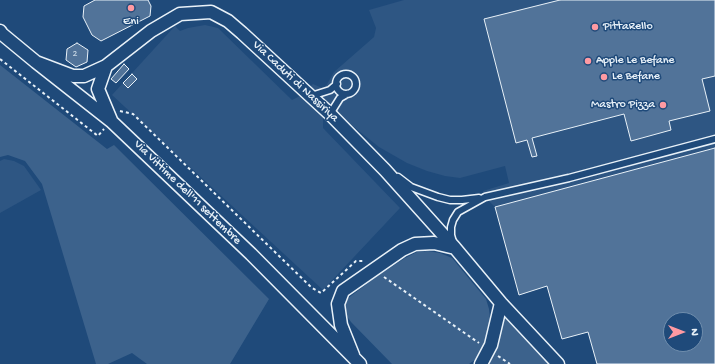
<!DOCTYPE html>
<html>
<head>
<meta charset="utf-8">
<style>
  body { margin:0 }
  #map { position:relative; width:715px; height:364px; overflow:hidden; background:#1f4a7a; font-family:"Gochi Hand",sans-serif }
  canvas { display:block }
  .north { position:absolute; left:663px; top:312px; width:40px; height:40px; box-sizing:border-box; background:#1f4a7a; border:1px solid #6f8dac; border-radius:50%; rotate:90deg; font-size:11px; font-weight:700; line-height:16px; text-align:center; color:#e8f1f8 }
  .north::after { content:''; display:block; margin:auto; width:14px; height:18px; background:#ff9aa2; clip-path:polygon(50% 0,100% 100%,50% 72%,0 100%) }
</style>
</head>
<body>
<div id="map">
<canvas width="715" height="364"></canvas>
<div class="north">N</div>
</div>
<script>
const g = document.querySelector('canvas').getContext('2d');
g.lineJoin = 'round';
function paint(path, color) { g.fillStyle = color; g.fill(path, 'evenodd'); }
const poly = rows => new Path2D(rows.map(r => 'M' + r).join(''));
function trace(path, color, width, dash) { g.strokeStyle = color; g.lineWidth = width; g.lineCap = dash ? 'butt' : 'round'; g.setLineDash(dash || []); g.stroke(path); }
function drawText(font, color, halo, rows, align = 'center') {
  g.font = font + ' "Gochi Hand",sans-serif'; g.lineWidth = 3; g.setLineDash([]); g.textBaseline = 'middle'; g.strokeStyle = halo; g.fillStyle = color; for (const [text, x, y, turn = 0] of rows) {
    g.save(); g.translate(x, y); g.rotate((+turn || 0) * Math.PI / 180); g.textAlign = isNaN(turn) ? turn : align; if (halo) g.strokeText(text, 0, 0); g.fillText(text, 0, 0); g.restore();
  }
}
const built = poly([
  [404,0,715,0,715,364,597,364,588,332,562,339,547,286,519,295,495,207,485,197,483,191,509,183,505,166,460,178,445,176,427,171,407,163,379,147,339,115,323,117,323,128,400,208,323,290,112,95,175,26,180,31,188,28,205,25,218,28,292,100,300,96,313,84,322,88,326,86,334,72,374,37,376,28,369,10],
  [671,320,695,320,695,344,671,344],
  [4,159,14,161,24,166,41,190,0,213,0,161]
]);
const green = poly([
  [0,65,107,149,114,145,269,299,230,364,147,364,132,353,108,364,96,364,42,184,25,161,8,155,0,157],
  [428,251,440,253,452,258,486,299,489,309,490,319,487,336,482,350,476,359,469,364,392,364,351,322,346,315,344,306,347,299,376,277,405,258,417,252],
  [503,316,548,364,487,364]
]);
const building = poly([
  [95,0,148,0,151,6,150,16,101,41,92,35,83,17,84,6,95,0],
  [560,0,715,0,715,76,702,79,710,111,669,121,671,130,631,141,624,114,532,138,537,156,532,157,527,140,516,143,484,19,560,0],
  [77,43,88,50,87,62,76,67,66,60,67,49,77,43],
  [124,64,129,69,116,83,111,79,124,64],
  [132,74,137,79,128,88,123,83,132,74],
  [715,148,715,364,597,364,588,332,562,339,547,286,519,295,495,207,715,148],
  [671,320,695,320,695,344,671,344,671,320]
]);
const path = poly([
  [0,59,98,136,104,129],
  [120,111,133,114,312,288,321,293,356,261,364,261],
  [384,277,479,343],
  [498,356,510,364]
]);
const service = poly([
  '336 84a10 10 0 1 1 20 0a10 10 0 1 1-20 0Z',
  [311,96,330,90,337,84],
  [330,114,340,98,347,94],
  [398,177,411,187,438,197,450,200,462,200,479,198],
  [453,242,451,235,451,227,453,220,458,212,485,197,569,178,715,139]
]);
const minor = poly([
  [0,31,2,34,36,62,111,121,251,254,360,364],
  [36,62,73,76,84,76,106,66,151,31,180,14,211,12,228,21,242,33,330,114,385,170,455,248],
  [106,66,98,89,111,120],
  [353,355,341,325,338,304,343,291,402,250,415,244,434,243,455,248,501,303,558,364],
  [481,364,491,345,501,303]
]);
const markers = [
  [131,8,4,"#ff9aa2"],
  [595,27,4,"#ff9aa2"],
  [588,61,4,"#ff9aa2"],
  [604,77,4,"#ff9aa2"],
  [663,105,4,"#ff9aa2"]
];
const numberNames = [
  ["2",75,54]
];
const poiNames = [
  ["Eni",131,22,"center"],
  ["PittaRello",603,27],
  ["Apple Le Befane",596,61],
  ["Le Befane",612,77],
  ["Mastro Pizza",655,105,"right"]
];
const streetNames = [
  ["Via Caduti di Nassiriya",295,82,43],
  ["Via Vittime dell'11 settembre",187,193,44]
];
paint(built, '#2e5683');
paint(green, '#3c628c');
paint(building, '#517399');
trace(building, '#e8f1f8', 1);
trace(service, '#e8f1f8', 9);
trace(minor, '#e8f1f8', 15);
trace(path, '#e8f1f8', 2, [3, 3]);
trace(service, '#1f4a7a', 6);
trace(minor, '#1f4a7a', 12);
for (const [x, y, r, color] of markers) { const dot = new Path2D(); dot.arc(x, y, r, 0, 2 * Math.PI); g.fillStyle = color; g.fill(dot); trace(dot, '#1f4a7a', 1.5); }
drawText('10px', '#c2d2e0', null, numberNames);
drawText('12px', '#e8f1f8', '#1f4a7a', poiNames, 'left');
drawText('12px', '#e8f1f8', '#1f4a7a', streetNames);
</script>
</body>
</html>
